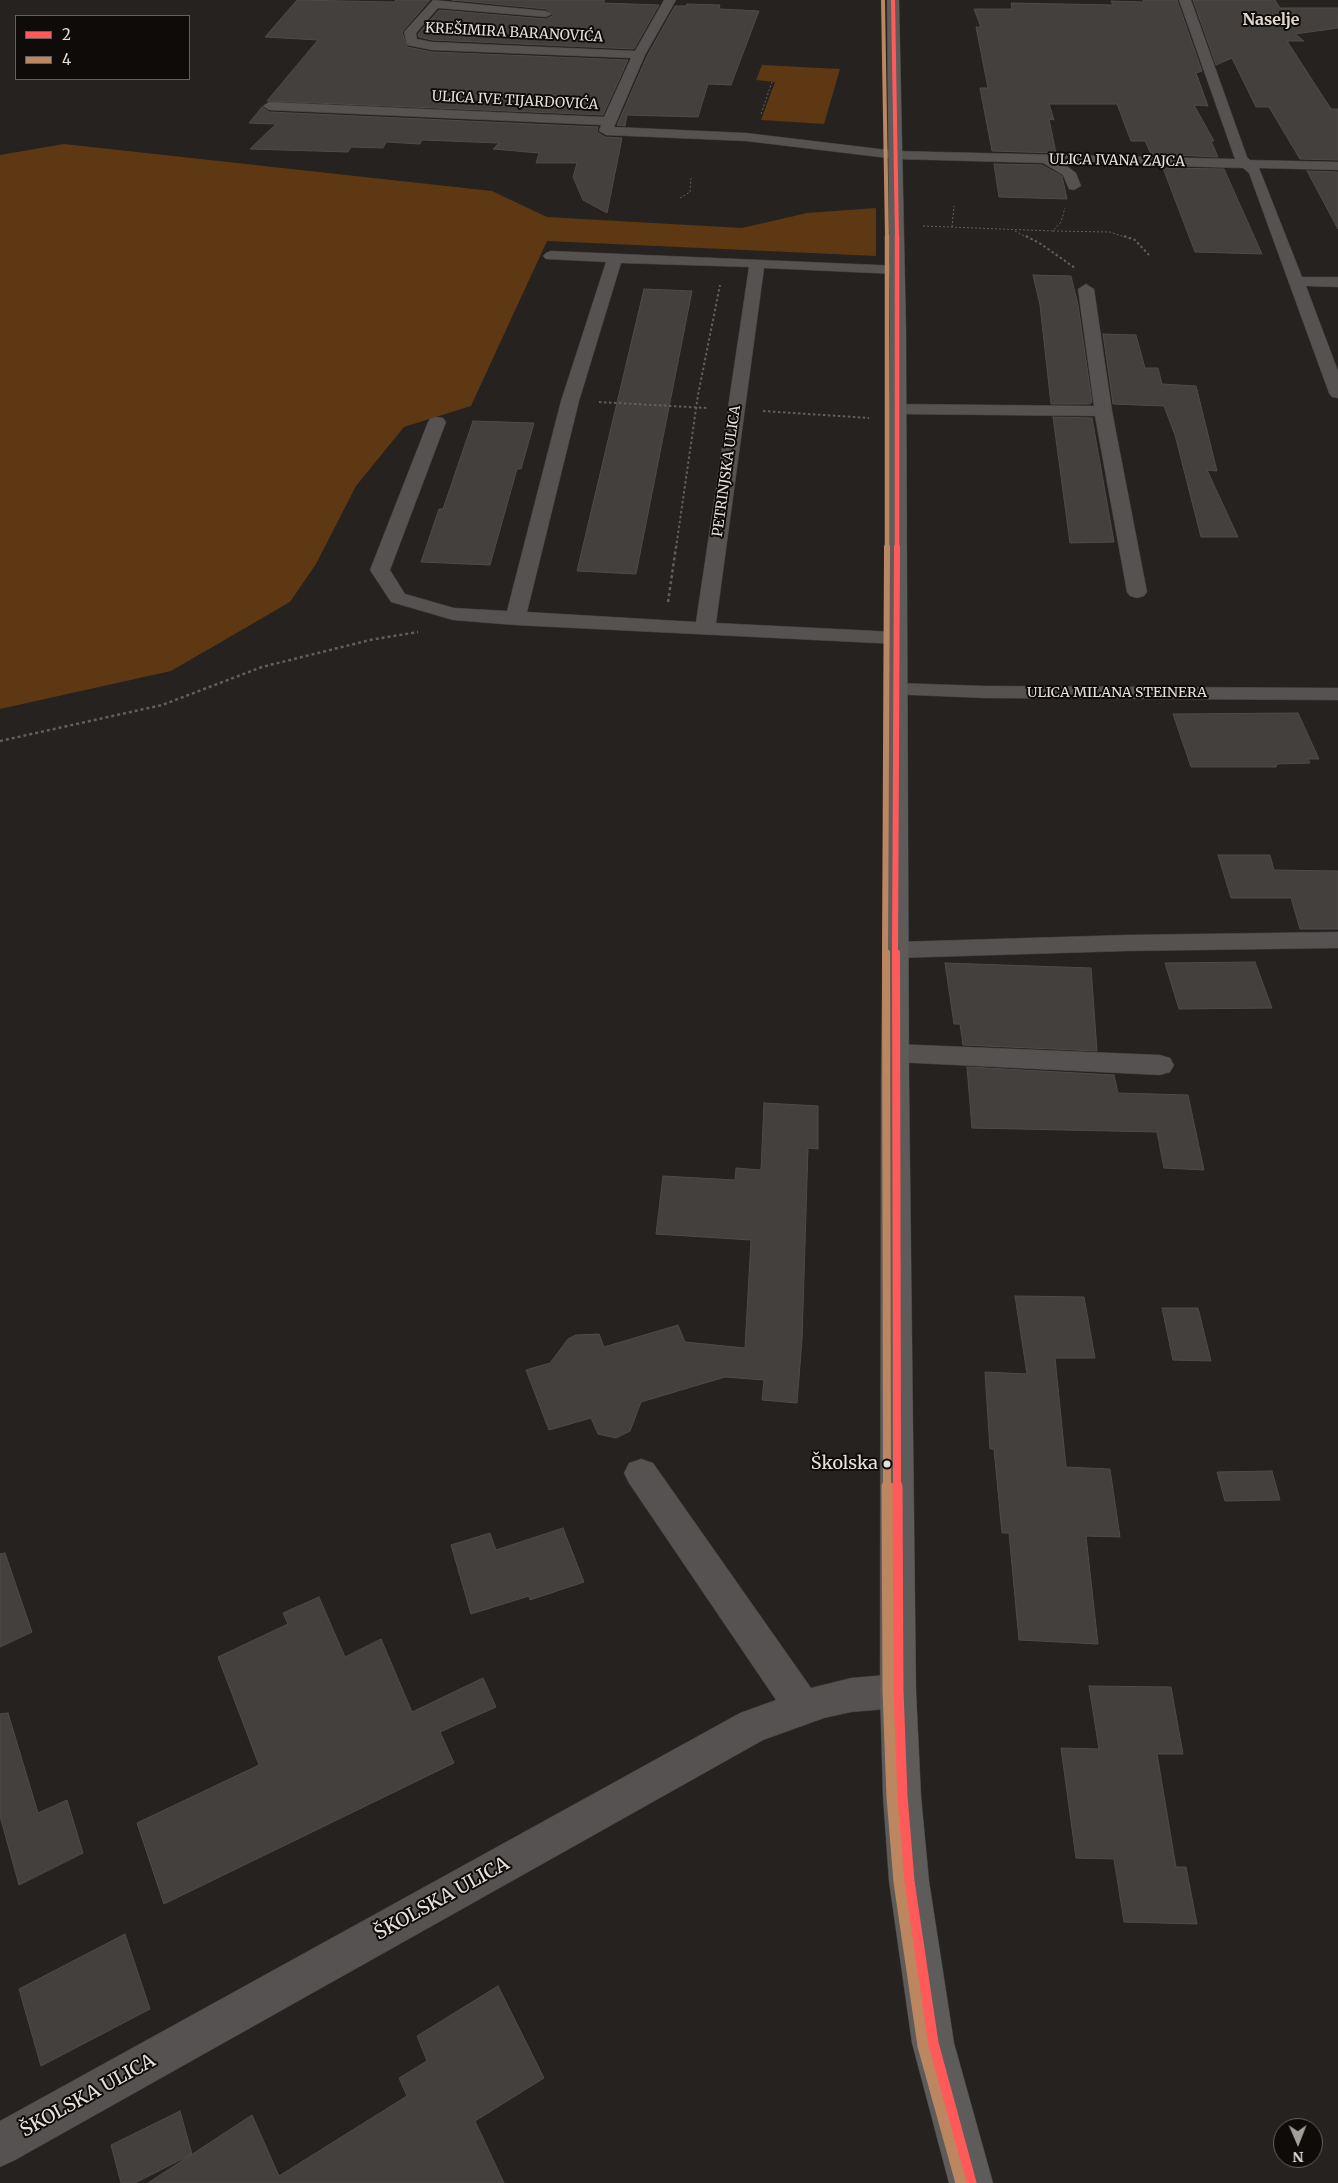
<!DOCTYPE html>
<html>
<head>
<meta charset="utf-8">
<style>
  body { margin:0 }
  #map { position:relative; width:1338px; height:2183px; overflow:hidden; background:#25221f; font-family:Merriweather,serif }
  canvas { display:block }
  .legend { position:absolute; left:15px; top:15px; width:175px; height:65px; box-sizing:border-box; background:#0e0b09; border:1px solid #64605d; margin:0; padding:6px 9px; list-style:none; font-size:15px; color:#e5e0dc }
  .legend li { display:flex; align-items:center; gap:10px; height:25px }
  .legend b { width:25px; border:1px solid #64605d }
  .north { position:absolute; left:1273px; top:2118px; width:50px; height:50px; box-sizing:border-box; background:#0e0b09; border:1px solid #64605d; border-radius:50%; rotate:179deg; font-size:14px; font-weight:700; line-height:20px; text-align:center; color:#e5e0dc }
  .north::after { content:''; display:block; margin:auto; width:18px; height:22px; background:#a29e9a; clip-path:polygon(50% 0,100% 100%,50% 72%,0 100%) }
</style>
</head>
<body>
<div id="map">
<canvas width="1338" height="2183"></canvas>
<ul class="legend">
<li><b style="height:6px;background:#ff5a5a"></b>2</li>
<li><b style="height:6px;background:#bb8660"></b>4</li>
</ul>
<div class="north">N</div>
</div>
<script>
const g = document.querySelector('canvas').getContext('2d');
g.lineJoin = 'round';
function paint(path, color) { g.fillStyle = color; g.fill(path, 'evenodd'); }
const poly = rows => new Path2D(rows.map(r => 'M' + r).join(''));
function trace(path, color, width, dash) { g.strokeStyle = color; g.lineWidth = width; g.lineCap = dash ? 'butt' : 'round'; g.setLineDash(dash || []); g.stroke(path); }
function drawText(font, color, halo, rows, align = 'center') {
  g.font = font + ' Merriweather,serif'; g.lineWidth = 4; g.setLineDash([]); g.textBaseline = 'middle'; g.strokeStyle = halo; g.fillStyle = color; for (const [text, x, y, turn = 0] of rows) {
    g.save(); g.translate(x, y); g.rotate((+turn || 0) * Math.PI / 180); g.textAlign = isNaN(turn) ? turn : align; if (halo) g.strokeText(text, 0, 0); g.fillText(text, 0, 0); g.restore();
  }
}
const green = poly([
  [762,65,840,69,824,124,761,120,775,82,756,80],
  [64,144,492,191,547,217,742,228,807,213,876,208,876,256,547,241,471,406,404,427,356,486,316,564,290,602,171,671,0,709,0,155]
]);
const building = poly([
  [297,0,394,2,396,0,430,0,402,32,407,47,432,52,628,60,603,115,267,101,318,40,265,37,297,0],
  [452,0,605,0,603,3,659,5,634,49,432,40,419,37,418,34,439,10,546,19,554,15,546,9,452,0],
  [1143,0,1177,0,1202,71,1196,73,1208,106,1194,105,1214,141,1211,141,1218,157,1151,154,1145,141,1131,141,1117,104,1049,104,1054,120,1049,119,1056,153,992,151,980,88,988,88,976,27,981,27,974,9,1012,9,1011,3,1113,5,1111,1,1144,2,1143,0],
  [1193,0,1275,0,1280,8,1338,8,1338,28,1295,34,1304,41,1287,41,1331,109,1338,109,1338,160,1300,159,1269,107,1256,107,1232,58,1216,65,1193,0],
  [687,4,720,5,719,9,759,11,731,85,708,84,698,117,627,115,625,126,617,125,647,56,675,6,686,6,687,4],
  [262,107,269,112,598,127,597,132,605,137,622,138,607,213,583,200,573,177,577,163,536,163,539,153,493,149,499,143,422,140,420,144,386,142,383,148,351,147,348,152,250,149,276,124,249,123,262,107],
  [994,164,1042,165,1062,176,1067,199,999,197,994,164],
  [1163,168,1224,169,1262,254,1195,252,1163,168],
  [1307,171,1338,172,1338,229,1307,171],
  [1033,275,1071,276,1078,305,1092,402,1090,404,1051,404,1040,305,1033,275],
  [644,289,692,291,636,574,577,571,644,289],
  [1103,334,1136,335,1145,368,1158,368,1162,384,1196,386,1217,471,1207,470,1238,537,1201,537,1175,435,1164,406,1113,404,1103,334],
  [1053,417,1092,418,1114,542,1070,543,1053,417],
  [473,421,534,423,521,469,517,469,490,565,421,562,439,509,443,509,473,421],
  [1298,713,1319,759,1308,759,1310,763,1277,764,1276,767,1191,767,1173,714,1298,713],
  [1218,855,1270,855,1274,870,1338,871,1338,929,1300,929,1291,898,1231,898,1218,855],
  [1255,962,1272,1008,1179,1009,1165,963,1255,962],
  [945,963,1091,968,1097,1051,963,1045,960,1024,954,1024,945,963],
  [967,1067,1114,1075,1118,1093,1188,1095,1204,1170,1164,1168,1157,1132,972,1128,967,1067],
  [764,1103,818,1106,818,1149,808,1148,802,1339,797,1403,762,1400,764,1380,725,1377,641,1402,630,1431,616,1438,598,1434,591,1418,549,1430,526,1370,550,1363,568,1339,576,1335,599,1334,604,1347,678,1325,685,1342,745,1348,751,1240,656,1234,663,1176,735,1180,736,1168,761,1170,764,1103],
  [1015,1296,1084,1297,1095,1358,1055,1358,1066,1467,1110,1469,1120,1537,1086,1536,1098,1644,1019,1640,1009,1533,1002,1533,994,1449,990,1449,985,1372,1027,1374,1015,1296],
  [1162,1308,1198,1308,1211,1361,1173,1360,1162,1308],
  [1272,1471,1280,1500,1225,1501,1217,1472,1272,1471],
  [563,1528,584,1582,530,1600,529,1596,471,1614,451,1545,490,1533,496,1550,563,1528],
  [5,1553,32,1632,0,1647,0,1554,5,1553],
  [319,1597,345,1657,381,1639,412,1712,483,1678,496,1707,440,1732,454,1763,164,1904,137,1823,259,1765,218,1657,288,1624,283,1613,319,1597],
  [1089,1686,1171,1687,1183,1754,1157,1754,1176,1867,1186,1867,1197,1924,1124,1922,1114,1859,1076,1858,1061,1748,1099,1749,1089,1686],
  [8,1713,38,1813,67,1800,83,1853,19,1885,0,1816,0,1714,8,1713],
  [125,1934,150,2009,41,2066,19,1989,125,1934],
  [498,1986,544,2078,475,2121,504,2183,148,2183,252,2115,279,2176,407,2096,399,2078,427,2061,417,2036,498,1986],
  [180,2111,192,2154,135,2183,121,2183,111,2145,180,2111]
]);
const pathFar2 = poly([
  [761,114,772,82],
  [680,198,690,192,691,178],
  [923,226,1053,231,1061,222,1065,208],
  [952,227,954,206],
  [1015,231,1028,238],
  [1053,231,1110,232,1128,238]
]);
const pathFar1 = poly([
  [1026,236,1041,244,1075,268],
  [1124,236,1135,240,1149,255],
  [599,402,707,408],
  [763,411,869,418],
  [676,548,698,395,720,285]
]);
const path = poly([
  [668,602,676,547],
  [0,741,162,705,262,667,370,640,418,632]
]);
const minor = poly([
  [433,0,546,11,552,14,546,17,438,8,416,33,417,39,432,42,635,51,664,0,676,0,645,55,614,127,746,133,896,151,1235,159,1179,0,1191,0,1247,157,1250,160,1338,162,1338,170,1259,168,1302,277,1338,277,1338,287,1306,286,1338,371,1338,398,1332,397,1329,393,1249,173,1243,168,1063,163,1076,173,1081,186,1074,190,1069,189,1063,175,1043,163,896,159,746,141,606,135,599,131,601,125,269,110,263,106,269,102,604,117,631,58,432,50,407,45,404,32,433,0],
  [551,251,901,266,904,269,896,274,764,268,716,623,896,632,903,634,906,638,903,642,896,644,515,625,453,620,391,602,370,570,428,422,431,418,437,417,443,418,446,422,390,570,405,594,454,608,507,611,561,401,606,262,546,259,543,256,546,253,551,251],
  [621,263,749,267,696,622,527,612,579,401,621,263],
  [1086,284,1094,289,1112,411,1147,592,1144,596,1137,598,1130,596,1127,592,1095,416,897,414,891,413,888,409,891,405,897,404,1094,406,1078,289,1086,284],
  [896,683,985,686,1338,688,1338,700,985,698,888,694,885,689,888,684,896,683],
  [1338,932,1338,948,1126,951,896,958,887,956,883,950,887,944,896,942,1126,935,1338,932],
  [895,1044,1160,1055,1170,1058,1174,1065,1170,1072,1160,1075,895,1062,885,1060,882,1053,885,1046,895,1044],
  [641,1459,653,1463,811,1688,851,1678,898,1674,911,1679,916,1691,911,1703,898,1708,851,1712,824,1718,763,1740,15,2160,0,2167,0,2121,740,1713,776,1700,629,1483,624,1473,629,1463,641,1459]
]);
const major = poly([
  [887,0,899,0,906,329,909,1079,916,1691,921,1796,929,1881,954,2043,993,2183,949,2183,912,2043,889,1881,883,1796,880,1691,881,1079,890,329,887,0]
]);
const bus1Far4 = poly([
  [893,0,897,238]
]);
const bus1Far3 = poly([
  [897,236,897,548]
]);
const bus1Far2 = poly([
  [895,955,897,547]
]);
const bus1Far1 = poly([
  [896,953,897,1487]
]);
const bus1 = poly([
  [897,1486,898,1691,902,1796,909,1881,933,2043,971,2183]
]);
const bus2Far4 = poly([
  [883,0,887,238]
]);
const bus2Far3 = poly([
  [887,236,887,548]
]);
const bus2Far2 = poly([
  [885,955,887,547]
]);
const bus2Far1 = poly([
  [886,953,887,1487]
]);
const bus2 = poly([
  [887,1486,888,1691,892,1797,899,1882,923,2046,961,2183]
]);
const markers = [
  [887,1464,4.5,"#e5e0dc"]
];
const farStreetnames = [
  ["KREŠIMIRA BARANOVIĆA",514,33,3],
  ["ULICA IVE TIJARDOVIĆA",515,101,3],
  ["ULICA IVANA ZAJCA",1117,161,1],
  ["PETRINJSKA ULICA",727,471,-82],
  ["ULICA MILANA STEINERA",1117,693]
];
const farQuarternames = [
  ["Naselje",1271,20]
];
const nearBusnames = [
  ["Školska",878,1464]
];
const nearStreetnames = [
  ["ŠKOLSKA ULICA",442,1899,-29],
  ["ŠKOLSKA ULICA",88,2096,-29]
];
paint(green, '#5d3813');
paint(building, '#43403e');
trace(building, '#4e4b48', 1);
trace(minor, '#3f3d3a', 1);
trace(major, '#3f3d3a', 1);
trace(pathFar2, '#61605f', 1, [2, 2]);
trace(pathFar1, '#61605f', 2, [2.5, 2.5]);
trace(path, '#61605f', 2.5, [3, 3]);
paint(minor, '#555251');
paint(major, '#5e5c5a');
trace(bus1Far4, '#ff5a5a', 4);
trace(bus1Far3, '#ff5a5a', 4.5);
trace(bus1Far2, '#ff5a5a', 6);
trace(bus1Far1, '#ff5a5a', 8);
trace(bus1, '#ff5a5a', 11);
trace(bus2Far4, '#bb8660', 4);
trace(bus2Far3, '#bb8660', 4.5);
trace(bus2Far2, '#bb8660', 6);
trace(bus2Far1, '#bb8660', 8);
trace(bus2, '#bb8660', 11);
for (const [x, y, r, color] of markers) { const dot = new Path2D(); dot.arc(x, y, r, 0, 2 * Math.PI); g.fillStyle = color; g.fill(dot); trace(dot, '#0e0b09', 2); }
drawText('14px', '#e5e0dc', '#0e0b09', farStreetnames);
drawText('bold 16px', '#e2d9d1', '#0e0b09', farQuarternames);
drawText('18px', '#e5e0dc', '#0e0b09', nearBusnames, 'right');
drawText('19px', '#e5e0dc', '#0e0b09', nearStreetnames);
</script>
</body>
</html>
